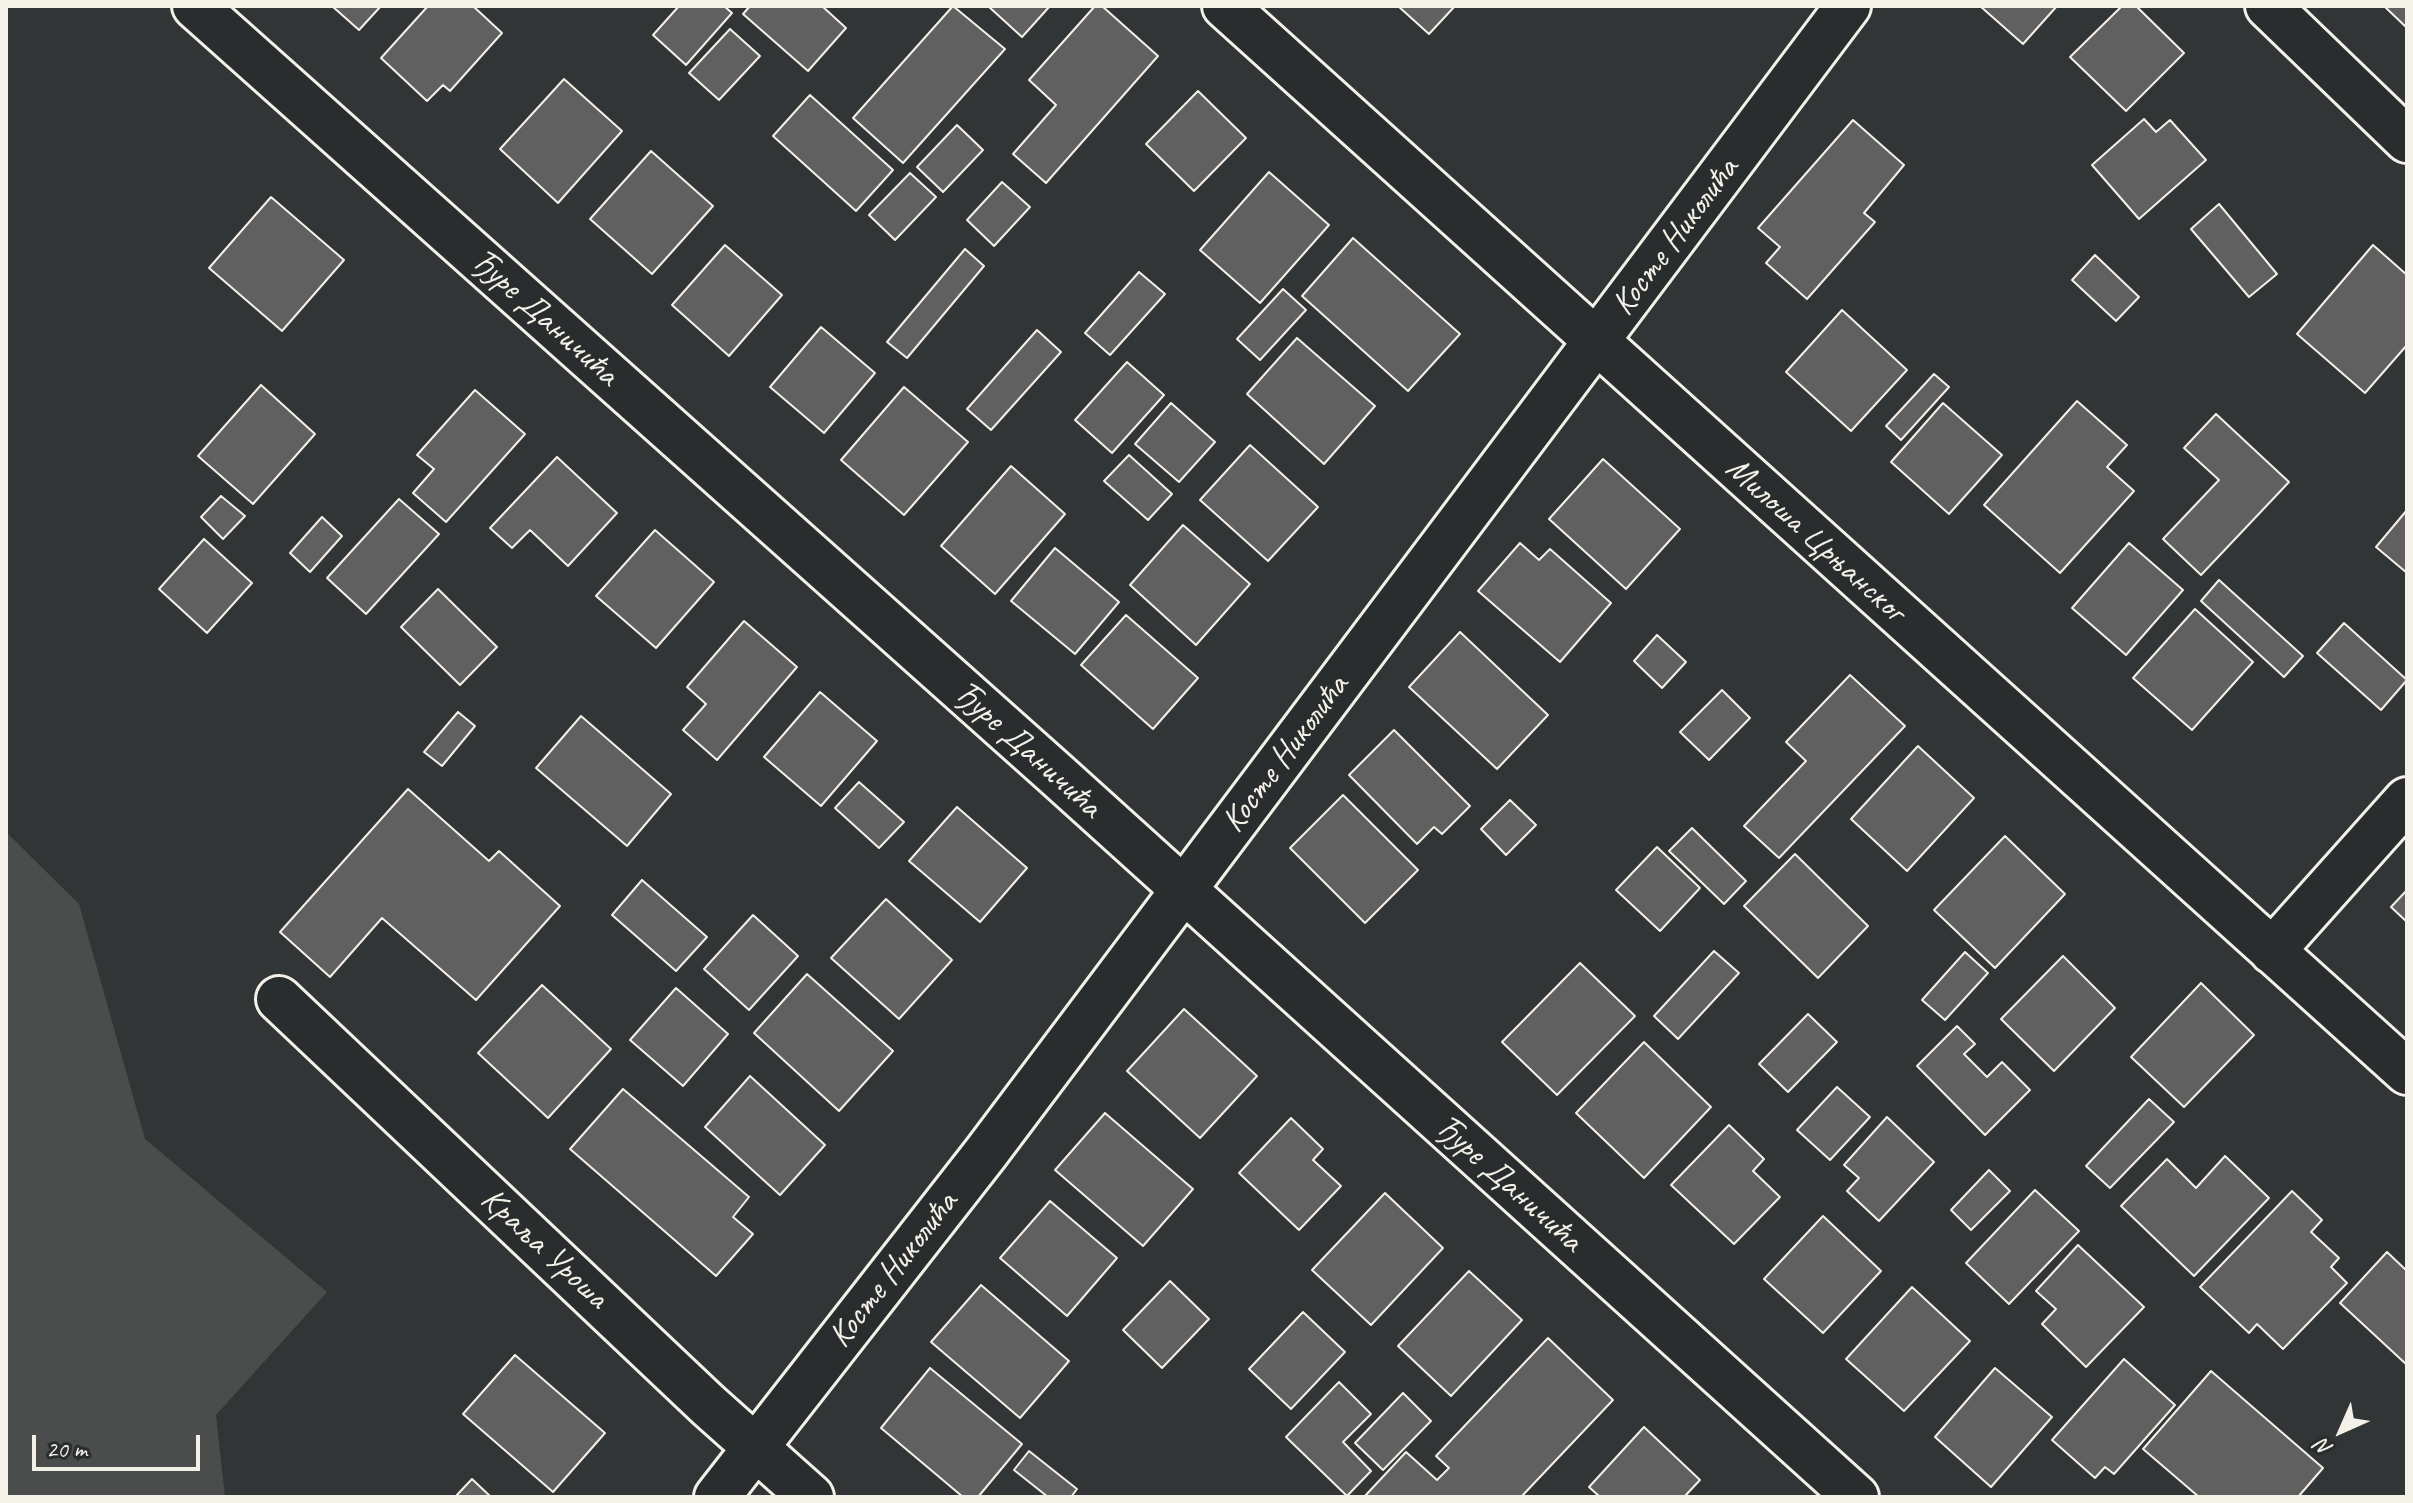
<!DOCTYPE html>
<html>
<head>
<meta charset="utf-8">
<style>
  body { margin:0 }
  #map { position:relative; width:2413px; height:1503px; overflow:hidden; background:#323535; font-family:Caveat,sans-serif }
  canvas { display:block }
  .frame { position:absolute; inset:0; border:8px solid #f4f1e8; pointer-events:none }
  .north { position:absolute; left:2301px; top:1391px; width:80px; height:80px; -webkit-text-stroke:6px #2a2d2e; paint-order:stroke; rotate:225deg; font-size:22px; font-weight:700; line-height:32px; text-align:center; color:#f4f1e8 }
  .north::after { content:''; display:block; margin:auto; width:28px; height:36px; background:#f4f1e8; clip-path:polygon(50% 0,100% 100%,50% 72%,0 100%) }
  .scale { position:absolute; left:32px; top:1435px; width:168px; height:36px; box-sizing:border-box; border:4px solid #f4f1e8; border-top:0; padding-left:10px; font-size:24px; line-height:28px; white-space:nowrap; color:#f4f1e8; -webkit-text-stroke:6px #2a2d2e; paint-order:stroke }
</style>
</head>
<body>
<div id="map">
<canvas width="2413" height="1503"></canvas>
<div class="frame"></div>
<div class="north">N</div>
<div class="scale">20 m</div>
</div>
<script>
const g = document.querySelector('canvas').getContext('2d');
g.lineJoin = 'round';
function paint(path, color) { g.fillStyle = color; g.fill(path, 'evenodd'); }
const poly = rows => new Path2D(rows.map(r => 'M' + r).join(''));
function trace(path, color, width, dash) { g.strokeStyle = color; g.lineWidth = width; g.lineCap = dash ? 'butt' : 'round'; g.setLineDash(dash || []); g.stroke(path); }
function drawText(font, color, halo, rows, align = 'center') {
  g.font = font + ' Caveat,sans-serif'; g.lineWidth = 7; g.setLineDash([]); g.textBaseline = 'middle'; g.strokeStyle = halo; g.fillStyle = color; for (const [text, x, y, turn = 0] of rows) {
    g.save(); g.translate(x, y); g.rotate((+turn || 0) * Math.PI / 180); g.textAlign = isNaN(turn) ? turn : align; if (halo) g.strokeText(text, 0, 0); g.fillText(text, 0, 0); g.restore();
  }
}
const green = poly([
  [6,832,79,904,145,1139,327,1292,216,1415,225,1497,6,1497]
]);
const building = poly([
  [332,6,381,6,359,30,332,6],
  [428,6,473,6,502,33,450,91,443,85,427,101,381,58,428,6],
  [679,6,724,6,732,13,686,65,653,35,679,6],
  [750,6,822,6,846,28,808,71,743,14,750,6],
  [953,6,1005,49,903,163,853,118,953,6],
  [988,6,1050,6,1022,37,988,6],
  [1095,6,1102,6,1158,56,1046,183,1013,154,1056,105,1029,80,1095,6],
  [1398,6,1455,6,1429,34,1398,6],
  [1980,6,2057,6,2023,44,1980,6],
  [2122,6,2136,6,2184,53,2126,111,2070,57,2122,6],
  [2384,6,2407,6,2407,28,2384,6],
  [730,29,760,56,719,100,689,73,730,29],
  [564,79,622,131,558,203,500,149,564,79],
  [1198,91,1246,138,1194,191,1146,144,1198,91],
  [810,95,893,170,856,211,773,136,810,95],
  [2144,119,2156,132,2170,120,2206,160,2139,219,2092,165,2144,119],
  [1853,120,1904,165,1864,213,1875,222,1807,299,1766,263,1780,247,1758,228,1853,120],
  [957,125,983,150,943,192,917,167,957,125],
  [651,151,713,206,652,274,590,219,651,151],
  [1269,172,1329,225,1260,303,1200,250,1269,172],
  [910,173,936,197,895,240,869,215,910,173],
  [1002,182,1030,207,994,246,967,220,1002,182],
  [271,197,344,260,282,331,209,268,271,197],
  [2219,204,2277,274,2249,297,2191,229,2219,204],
  [1353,238,1460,334,1408,391,1302,296,1353,238],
  [725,245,782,295,729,356,672,305,725,245],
  [2373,245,2407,275,2407,345,2365,393,2297,334,2373,245],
  [965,249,984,266,907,358,887,342,965,249],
  [2095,255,2139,297,2116,321,2072,280,2095,255],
  [1139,272,1165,294,1110,355,1085,333,1139,272],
  [1283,289,1306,310,1260,360,1237,339,1283,289],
  [1842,310,1907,370,1851,431,1786,372,1842,310],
  [821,327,875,373,824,433,770,387,821,327],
  [1037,330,1061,352,991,430,967,409,1037,330],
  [1297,338,1375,406,1324,464,1247,394,1297,338],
  [1127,362,1164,395,1112,453,1075,420,1127,362],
  [1934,374,1949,387,1901,440,1886,426,1934,374],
  [261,385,315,434,253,504,198,456,261,385],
  [904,387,968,442,904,515,841,460,904,387],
  [475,390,525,434,446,522,413,493,434,469,417,455,475,390],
  [2077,401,2127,445,2107,467,2134,491,2060,573,1984,505,2077,401],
  [1171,403,1215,442,1179,482,1135,444,1171,403],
  [1943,403,2002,455,1949,514,1891,462,1943,403],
  [2216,414,2289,482,2201,575,2163,539,2219,480,2184,448,2216,414],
  [1250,445,1318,507,1268,561,1200,500,1250,445],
  [1129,455,1172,494,1148,520,1104,481,1129,455],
  [557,457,617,513,568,566,530,530,512,548,490,528,557,457],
  [1603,459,1680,529,1626,589,1549,519,1603,459],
  [1011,466,1065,514,995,594,941,546,1011,466],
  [221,496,245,516,223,539,201,517,221,496],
  [399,499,439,534,366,614,327,578,399,499],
  [2407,510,2407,573,2376,547,2407,510],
  [322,517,342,536,310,572,290,553,322,517],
  [1183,525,1250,584,1196,645,1130,585,1183,525],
  [655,530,714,582,656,648,596,596,655,530],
  [204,539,252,583,207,633,159,589,204,539],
  [1520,543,1539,560,1550,549,1611,603,1560,662,1478,591,1520,543],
  [2129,543,2183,590,2126,655,2072,608,2129,543],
  [1055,548,1119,602,1075,654,1011,601,1055,548],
  [2219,580,2303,656,2284,677,2201,601,2219,580],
  [438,589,497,647,460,685,401,627,438,589],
  [2195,609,2253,662,2192,730,2133,678,2195,609],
  [1126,615,1198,678,1153,729,1081,665,1126,615],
  [744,621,797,667,717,760,683,730,706,704,687,687,744,621],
  [2344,623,2407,680,2381,710,2317,653,2344,623],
  [1460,632,1548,715,1497,769,1409,687,1460,632],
  [1657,635,1686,662,1662,688,1634,661,1657,635],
  [1850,675,1905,726,1779,858,1744,826,1806,761,1786,742,1850,675],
  [1722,690,1750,718,1709,760,1680,732,1722,690],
  [820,692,877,741,821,806,764,757,820,692],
  [458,712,475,726,442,766,424,752,458,712],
  [581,716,671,794,627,846,536,768,581,716],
  [1394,730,1470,806,1442,834,1434,827,1417,844,1349,775,1394,730],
  [1918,746,1974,798,1907,871,1851,819,1918,746],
  [859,782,904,822,879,848,835,808,859,782],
  [408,789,489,861,499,851,560,906,476,1000,382,918,330,977,280,932,408,789],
  [1343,795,1418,870,1365,923,1290,848,1343,795],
  [1510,800,1536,825,1506,855,1481,829,1510,800],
  [957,807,1027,868,980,922,909,861,957,807],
  [1692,828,1746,881,1724,904,1669,851,1692,828],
  [2005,836,2065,894,1995,968,1934,910,2005,836],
  [1657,847,1700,888,1660,931,1616,890,1657,847],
  [1795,854,1868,926,1818,978,1744,906,1795,854],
  [642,880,707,937,676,971,612,915,642,880],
  [2407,890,2407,922,2391,907,2407,890],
  [886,899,952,960,899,1019,831,958,886,899],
  [753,915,798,956,749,1010,704,969,753,915],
  [1714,951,1739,973,1678,1039,1654,1016,1714,951],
  [1965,952,1988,973,1945,1020,1922,1000,1965,952],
  [2063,956,2115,1008,2054,1071,2001,1019,2063,956],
  [1580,963,1635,1016,1557,1095,1502,1042,1580,963],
  [807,974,893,1051,839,1111,754,1033,807,974],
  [2201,983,2254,1035,2184,1107,2131,1057,2201,983],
  [542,985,611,1049,548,1118,478,1053,542,985],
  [676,988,728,1034,683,1086,630,1040,676,988],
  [1184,1009,1257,1076,1200,1138,1127,1071,1184,1009],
  [1808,1014,1837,1042,1788,1092,1759,1064,1808,1014],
  [1957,1026,1975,1044,1964,1054,1987,1077,2002,1062,2030,1090,1985,1135,1917,1066,1957,1026],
  [1644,1042,1711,1107,1644,1178,1576,1113,1644,1042],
  [750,1076,825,1145,780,1195,705,1127,750,1076],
  [1837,1087,1870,1117,1830,1160,1797,1130,1837,1087],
  [623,1089,749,1197,733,1217,753,1234,716,1276,570,1149,623,1089],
  [2149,1099,2174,1122,2110,1188,2086,1166,2149,1099],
  [1105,1113,1193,1189,1143,1246,1055,1170,1105,1113],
  [1887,1117,1934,1162,1879,1221,1847,1191,1859,1178,1844,1165,1887,1117],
  [1291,1118,1323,1149,1313,1160,1341,1186,1299,1230,1239,1173,1291,1118],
  [1729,1125,1764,1159,1753,1171,1780,1197,1734,1244,1671,1185,1729,1125],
  [2225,1156,2269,1198,2194,1276,2121,1206,2167,1159,2196,1188,2225,1156],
  [1989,1170,2010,1191,1971,1230,1951,1210,1989,1170],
  [2035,1190,2079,1231,2009,1304,1966,1263,2035,1190],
  [2292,1191,2322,1220,2311,1232,2339,1258,2331,1267,2347,1283,2283,1349,2257,1324,2249,1333,2200,1287,2292,1191],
  [1385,1193,1443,1248,1371,1325,1312,1270,1385,1193],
  [1050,1201,1117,1258,1067,1316,1000,1258,1050,1201],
  [1823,1216,1881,1271,1823,1333,1764,1279,1823,1216],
  [2078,1245,2144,1307,2086,1367,2042,1324,2056,1309,2036,1291,2078,1245],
  [2387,1252,2407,1271,2407,1365,2340,1303,2387,1252],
  [1469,1271,1522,1320,1451,1396,1398,1346,1469,1271],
  [1170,1281,1209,1319,1162,1368,1123,1330,1170,1281],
  [981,1285,1069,1361,1020,1418,931,1342,981,1285],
  [1912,1287,1970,1341,1904,1411,1846,1359,1912,1287],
  [1303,1312,1345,1352,1291,1409,1249,1369,1303,1312],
  [1548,1338,1613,1400,1521,1497,1364,1497,1406,1452,1437,1480,1449,1468,1436,1456,1548,1338],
  [515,1355,605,1433,553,1492,463,1414,515,1355],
  [2124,1359,2175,1405,2114,1474,2105,1467,2095,1478,2052,1440,2124,1359],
  [930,1368,1022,1444,978,1497,963,1497,881,1428,930,1368],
  [1995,1368,2052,1417,1991,1487,1935,1437,1995,1368],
  [2211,1371,2323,1468,2298,1497,2199,1497,2143,1449,2211,1371],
  [1339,1382,1371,1414,1343,1442,1371,1471,1347,1496,1286,1437,1339,1382],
  [1403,1393,1431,1421,1383,1470,1355,1443,1403,1393],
  [1644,1427,1700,1480,1684,1497,1600,1497,1589,1487,1644,1427],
  [1029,1451,1077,1489,1071,1497,1048,1497,1014,1470,1029,1451],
  [472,1479,491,1497,455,1497,472,1479]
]);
const minor = poly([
  [195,6,1057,775,1856,1497],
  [1225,6,2407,1072],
  [2268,6,2407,140],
  [2272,951,2407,800],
  [279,999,708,1405,811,1497],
  [717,1497,985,1154,1848,6]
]);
const streetNames = [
  ["Косте Николића",1676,237,-53],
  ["Ђуре Даничића",544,318,42],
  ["Милоша Црњанског",1815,540,42],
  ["Ђуре Даничића",1027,750,42],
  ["Косте Николића",1286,754,-53],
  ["Ђуре Даничића",1508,1184,42],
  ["Краља Уроша",544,1249,43],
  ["Косте Николића",894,1270,-52]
];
paint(green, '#4b4d4c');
paint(building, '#5f605f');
trace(building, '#f4f1e8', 2);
trace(minor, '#f4f1e8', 50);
trace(minor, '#2a2d2e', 44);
drawText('34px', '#f4f1e8', '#2a2d2e', streetNames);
</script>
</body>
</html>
